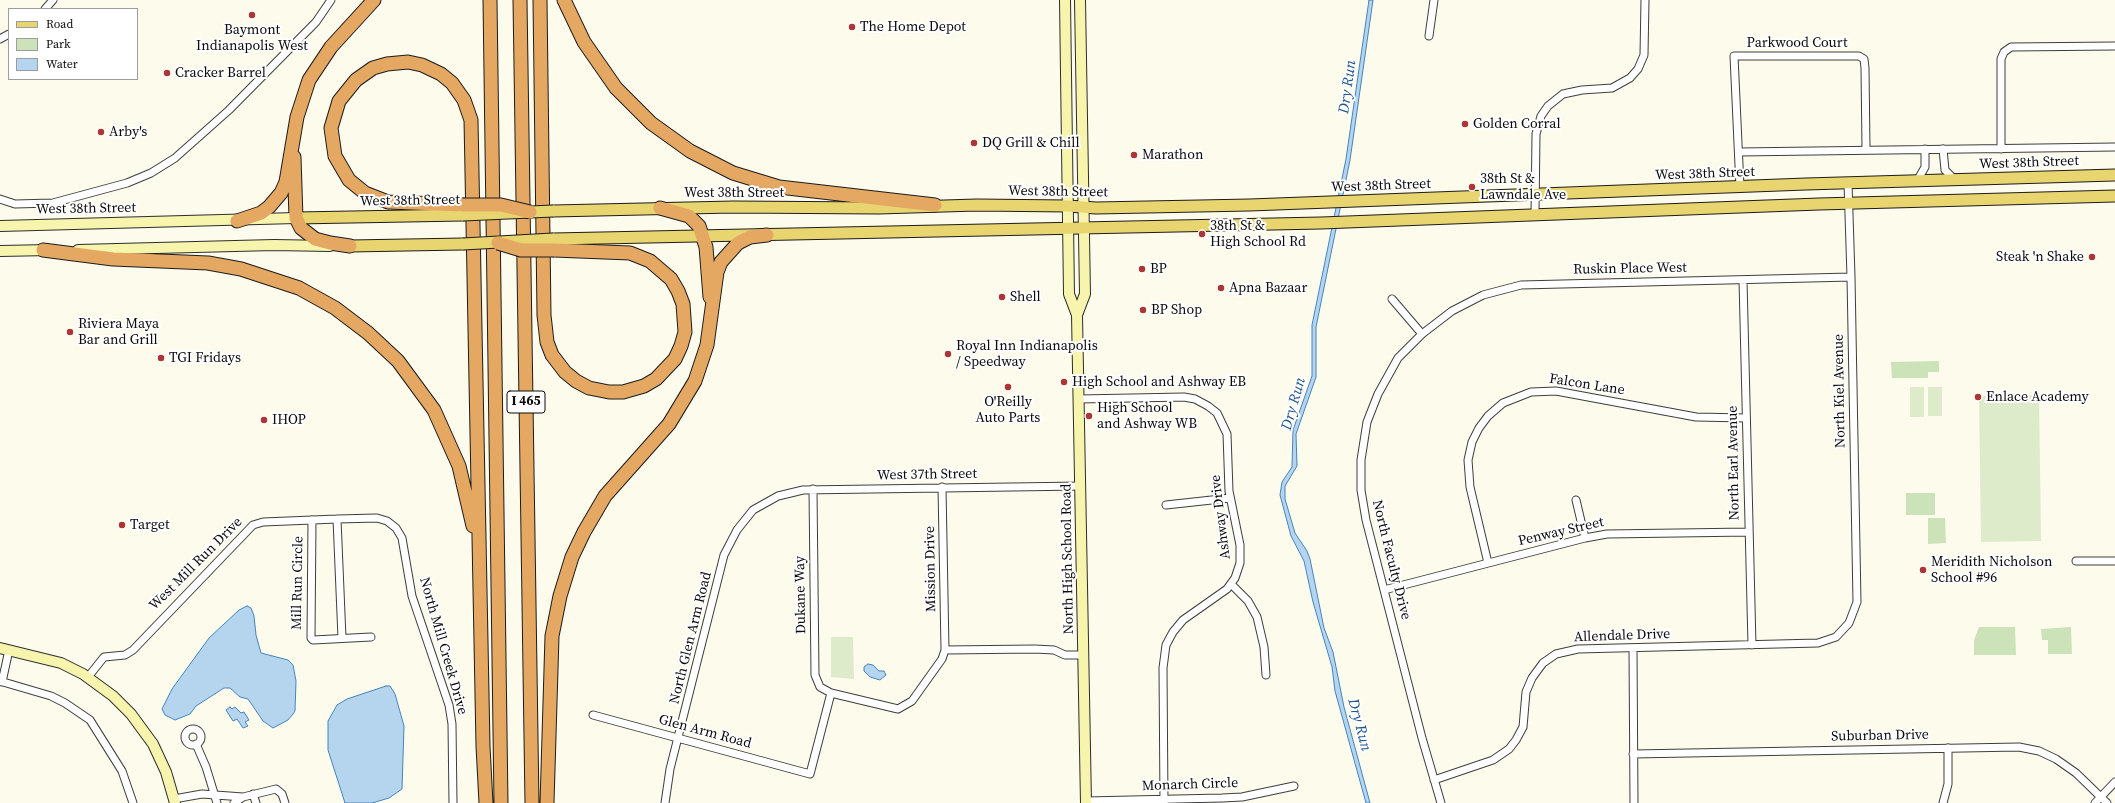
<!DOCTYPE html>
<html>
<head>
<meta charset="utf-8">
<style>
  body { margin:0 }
  #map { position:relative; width:2115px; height:803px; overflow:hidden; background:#fdfbeb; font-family:"Source Serif 4",serif }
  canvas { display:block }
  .legend { position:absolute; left:8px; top:8px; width:130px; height:72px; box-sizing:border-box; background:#fff; border:1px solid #9d9d9d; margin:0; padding:5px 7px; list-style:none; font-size:12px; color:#0b0b0b }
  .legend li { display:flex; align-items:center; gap:8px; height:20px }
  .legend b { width:20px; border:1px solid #9d9d9d }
</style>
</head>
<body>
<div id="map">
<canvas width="2115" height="803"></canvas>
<ul class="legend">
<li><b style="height:5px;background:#e9d56f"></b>Road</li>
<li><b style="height:11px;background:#cce3b9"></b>Park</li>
<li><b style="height:11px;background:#b5d5ef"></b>Water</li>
</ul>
</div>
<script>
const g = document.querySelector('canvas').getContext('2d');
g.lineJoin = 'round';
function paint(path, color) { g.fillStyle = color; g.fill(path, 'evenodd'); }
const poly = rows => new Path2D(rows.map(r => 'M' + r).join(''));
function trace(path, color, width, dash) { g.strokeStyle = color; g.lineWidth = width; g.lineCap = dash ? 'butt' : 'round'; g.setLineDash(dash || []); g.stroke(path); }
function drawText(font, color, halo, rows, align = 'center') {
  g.font = font + ' "Source Serif 4",serif'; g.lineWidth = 4; g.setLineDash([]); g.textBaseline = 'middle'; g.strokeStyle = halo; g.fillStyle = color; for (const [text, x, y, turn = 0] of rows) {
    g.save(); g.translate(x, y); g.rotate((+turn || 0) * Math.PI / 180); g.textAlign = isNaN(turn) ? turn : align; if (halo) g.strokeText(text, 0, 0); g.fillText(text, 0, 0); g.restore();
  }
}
const green = poly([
  [1939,361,1939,372,1928,372,1928,378,1892,378,1891,362],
  [1906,493,1935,493,1935,515,1906,515],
  [1928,518,1945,518,1946,543,1928,544],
  [1979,627,2015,627,2016,655,1974,655,1974,640],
  [2071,627,2072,654,2048,654,2048,640,2042,640,2041,629]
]);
const pitch = poly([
  [1910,387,1924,387,1924,417,1910,417],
  [1928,387,1942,387,1942,416,1928,416],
  [2039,395,2041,541,1981,542,1979,396],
  [831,637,853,637,854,679,831,677]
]);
const water = poly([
  [1369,0,1373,0,1350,160,1316,327,1316,377,1296,434,1297,466,1285,486,1285,499,1295,533,1307,551,1310,559,1324,628,1333,652,1344,707,1370,803,1366,803,1335,691,1332,667,1313,602,1304,561,1291,536,1280,495,1282,482,1292,467,1293,430,1312,376,1312,325,1346,159,1369,0],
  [247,606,251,608,254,616,256,635,261,653,288,660,293,665,296,681,295,711,293,714,288,720,273,728,263,721,248,699,240,697,230,688,224,688,196,706,190,714,175,720,165,715,162,709,172,689,209,638,239,610,247,606],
  [868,664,873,665,879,671,884,671,886,675,880,680,870,677,864,671,864,667,868,664],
  [386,686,390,686,395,694,404,726,402,789,389,798,372,803,345,803,328,750,328,721,337,705,347,699,386,686],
  [230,707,232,709,235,707,241,713,244,712,249,720,245,722,248,726,243,728,237,719,233,721,226,710,230,707]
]);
const street = poly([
  [45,9,53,0],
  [1429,36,1434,0],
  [0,39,9,34],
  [1943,149,1945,170,1955,180],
  [2001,149,2001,59,2004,52,2011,47,2115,46],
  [1739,152,2115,147],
  [1917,181,1925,167,1925,149],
  [1740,187,1734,56,1859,56,1864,59,1865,68,1866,149],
  [0,199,15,204,53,203,127,183,151,173,175,158,229,110,316,22,331,0],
  [1535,215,1536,134,1541,116,1548,106,1563,94,1582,90,1612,88,1630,78,1638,69,1644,55,1645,0],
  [1743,280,1752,645],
  [1392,299,1422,334],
  [1079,399,1184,397,1195,399,1208,406,1217,413,1227,434,1229,491,1240,545,1240,563,1235,578,1227,589,1183,620,1173,632,1166,645,1163,668,1164,803],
  [942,487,945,650],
  [813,489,815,675,820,687,831,693],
  [1576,500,1585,538],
  [1166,505,1230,498],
  [337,519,342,638],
  [312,520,311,638,313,640,371,637],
  [2076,561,2115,561],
  [1488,563,1470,487,1468,460,1472,442,1479,428,1488,416,1503,403,1531,392,1556,391,1696,417,1746,418],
  [1231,584,1248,601,1257,617,1264,647,1266,675],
  [1384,590,1585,538,1607,534,1749,532],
  [1633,648,1634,803],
  [88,677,104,657,125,655,133,650,253,525,263,522,337,519,377,518,387,521,396,528,402,538,412,596,449,705,452,724,453,803],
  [0,681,51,696,65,703,90,720,122,771,133,803],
  [2,682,9,650],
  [593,715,810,774,831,693,898,709,912,701,942,659,945,650,1035,649,1054,650,1065,655,1083,655],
  '185 737a8 8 0 1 1 16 0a8 8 0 1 1-16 0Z',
  [196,744,206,767,217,803],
  [1633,754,2019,747,2039,751,2056,759,2076,773,2107,803],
  [1434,780,1493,760,1509,749,1516,740,1523,727,1526,692,1532,678,1543,663,1556,654,1578,649,1818,643,1836,637,1849,623,1857,602,1851,277,1848,183],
  [253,794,256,803],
  [174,799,202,794,243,797,276,789,282,794,285,803],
  [1086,801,1222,798,1242,797,1294,786],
  [234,803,243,797],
  [665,803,670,769,724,555,737,530,753,510,778,496,803,490,1081,486],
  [1441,803,1422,738,1366,520,1361,490,1361,460,1367,422,1378,394,1398,358,1422,334,1452,311,1483,295,1521,285,1851,277],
  [1943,803,1948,784,1948,748],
  [2095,803,2115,782]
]);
const secondary = poly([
  [1065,0,1069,294,1077,315],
  [1080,0,1085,294,1077,315,1086,803],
  [0,226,296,218],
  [78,250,274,245,330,246],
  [0,251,50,250],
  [0,648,61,663,83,674,113,696,131,714,153,744,166,772,175,803]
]);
const primary = poly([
  [553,211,733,207,879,208,977,205,1068,206,1096,208,1250,205,1806,184,2115,175],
  [296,218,463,215],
  [553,239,1321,223,1819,204,2115,196],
  [350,246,463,244]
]);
const highway = poly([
  [490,0,501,803],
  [520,0,532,803],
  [540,0,544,315,547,342,552,355,565,372,576,381,589,388,609,392,623,392,644,386,656,379,675,359,681,346,685,332,683,304,678,291,671,279,650,261,630,253,554,250],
  [564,0,584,42,616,88,651,123,690,151,733,173,779,187,935,205],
  [294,157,296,218,301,228,315,239,330,243,350,246],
  [463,205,388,202,365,193,349,180,335,156,331,128,339,101,356,80,373,68,387,64,408,62,422,65,441,74,452,83,464,100,471,120,483,746,486,803],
  [660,208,689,216,699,226,706,247,710,297],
  [237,221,261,213,269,207,281,193,286,182,297,117,309,80,331,47,374,0],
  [43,250,113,259,208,263,241,269,299,288,335,308,368,333,398,361,434,410,459,466,473,526],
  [547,803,552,636,560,596,572,557,584,532,605,496,669,424,695,381,707,345,717,272,721,262,738,243,750,237,767,235]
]);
const primaryBridge = poly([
  [463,215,553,211],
  [463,244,553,239]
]);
const highwayBridge = poly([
  [463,205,501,205,530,212],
  [498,243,521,250,554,250]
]);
const markers = [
  [252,15,4,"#ab3633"],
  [852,27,4,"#ab3633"],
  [167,73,4,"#ab3633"],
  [1465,124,4,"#ab3633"],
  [101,132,4,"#ab3633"],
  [974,143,4,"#ab3633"],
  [1134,155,4,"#ab3633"],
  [1472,187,4,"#ab3633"],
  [1202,234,4,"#ab3633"],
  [2092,257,4,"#ab3633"],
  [1142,269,4,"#ab3633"],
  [1221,288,4,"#ab3633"],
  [1002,297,4,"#ab3633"],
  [1143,310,4,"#ab3633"],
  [70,332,4,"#ab3633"],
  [948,354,4,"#ab3633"],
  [161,358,4,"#ab3633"],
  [1064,382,4,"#ab3633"],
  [1008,387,4,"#ab3633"],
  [1978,397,4,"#ab3633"],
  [1089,416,4,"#ab3633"],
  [264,420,4,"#ab3633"],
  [122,525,4,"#ab3633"],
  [1923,570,4,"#ab3633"]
];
const shields = [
  [526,402,38]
];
const shieldNames = [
  ["I 465",526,402]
];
const poiNames = [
  ["The Home Depot",860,27],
  ["Baymont",252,30,"center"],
  ["Indianapolis West",252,46,"center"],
  ["Cracker Barrel",175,73],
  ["Golden Corral",1473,124],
  ["Arby's",109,132],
  ["DQ Grill & Chill",982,143],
  ["Marathon",1142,155],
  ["38th St &",1480,179],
  ["Lawndale Ave",1480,195],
  ["38th St &",1210,226],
  ["High School Rd",1210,242],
  ["Steak 'n Shake",2084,257,"right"],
  ["BP",1150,269],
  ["Apna Bazaar",1229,288],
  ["Shell",1010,297],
  ["BP Shop",1151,310],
  ["Riviera Maya",78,324],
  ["Bar and Grill",78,340],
  ["Royal Inn Indianapolis",956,346],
  ["/ Speedway",956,362],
  ["TGI Fridays",169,358],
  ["High School and Ashway EB",1072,382],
  ["Enlace Academy",1986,397],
  ["O'Reilly",1008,402,"center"],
  ["Auto Parts",1008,418,"center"],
  ["High School",1097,408],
  ["and Ashway WB",1097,424],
  ["IHOP",272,420],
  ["Target",130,525],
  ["Meridith Nicholson",1931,562],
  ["School #96",1931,578]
];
const streetNames = [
  ["Parkwood Court",1797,43],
  ["West 38th Street",2029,163,-2],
  ["West 38th Street",1705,174,-2],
  ["West 38th Street",1381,186,-2],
  ["West 38th Street",1058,192,1],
  ["West 38th Street",734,193],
  ["West 38th Street",410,201,-1],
  ["West 38th Street",86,209,-1],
  ["Ruskin Place West",1630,269,-1],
  ["Falcon Lane",1587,385,9],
  ["North Kiel Avenue",1840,391,-91],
  ["North Earl Avenue",1734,463,-91],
  ["West 37th Street",927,475,-1],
  ["Ashway Drive",1221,517,-97],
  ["Penway Street",1561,532,-13],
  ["North High School Road",1068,559,-91],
  ["North Faculty Drive",1391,560,76],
  ["West Mill Run Drive",196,564,-45],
  ["Mission Drive",931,569,-91],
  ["Mill Run Circle",298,583,-89],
  ["Dukane Way",801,595,-91],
  ["Allendale Drive",1622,636,-2],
  ["North Glen Arm Road",691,638,-76],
  ["North Mill Creek Drive",443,646,74],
  ["Glen Arm Road",705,732,15],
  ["Suburban Drive",1880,736,-1],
  ["Monarch Circle",1190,785,-2]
];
const waterNames = [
  ["Dry Run",1348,87,-82],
  ["Dry Run",1294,404,-74],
  ["Dry Run",1359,725,75]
];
paint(green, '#cce3b9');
paint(pitch, '#ddebca');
paint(water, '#b5d5ef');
trace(water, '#4484be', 1);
trace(street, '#3e3e3e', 9);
trace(secondary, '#2d2d2d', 12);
trace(primary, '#1c1c1c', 13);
trace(highway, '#1c1c1c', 15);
trace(street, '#fff', 7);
trace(secondary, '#f6f4ad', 10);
trace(primary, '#e9d56f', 11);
trace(highway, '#e4a862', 13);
trace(primaryBridge, '#1c1c1c', 13, []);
trace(highwayBridge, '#1c1c1c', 15, []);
trace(primaryBridge, '#e9d56f', 11);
trace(highwayBridge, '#e4a862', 13);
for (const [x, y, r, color] of markers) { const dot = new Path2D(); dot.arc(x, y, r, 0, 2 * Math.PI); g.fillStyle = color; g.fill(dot); trace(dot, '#fff', 1.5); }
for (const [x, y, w] of shields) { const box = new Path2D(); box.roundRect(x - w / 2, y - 11, w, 22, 3); g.fillStyle = '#fff'; g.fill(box); trace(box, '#0b0b0b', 1); }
drawText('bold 13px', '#0b0b0b', null, shieldNames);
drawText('14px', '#0b0b0b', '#fff', poiNames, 'left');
drawText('14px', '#0b0b0b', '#fff', streetNames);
drawText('italic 15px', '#23578e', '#fff', waterNames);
</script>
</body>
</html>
